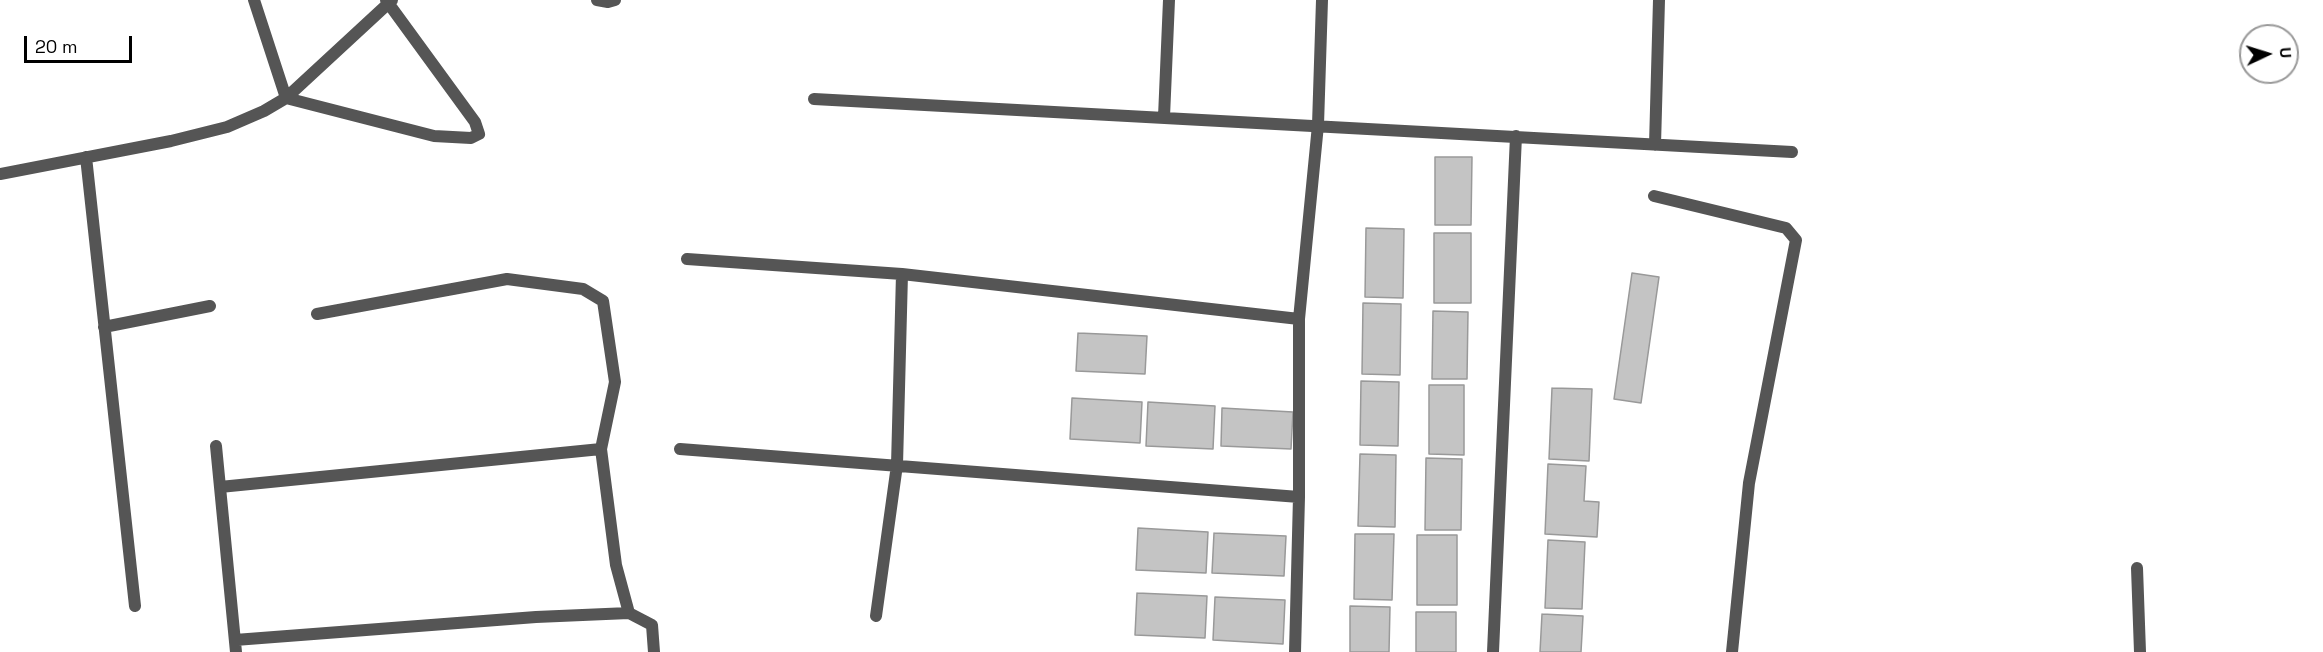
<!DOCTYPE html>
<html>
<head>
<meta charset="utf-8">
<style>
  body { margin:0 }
  #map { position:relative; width:2323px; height:652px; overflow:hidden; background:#fff; font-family:"Space Grotesk",sans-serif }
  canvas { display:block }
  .north { position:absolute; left:2239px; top:24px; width:60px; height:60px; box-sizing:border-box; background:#fff; border:2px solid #999; border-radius:50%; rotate:86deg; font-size:16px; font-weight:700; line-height:24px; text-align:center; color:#000 }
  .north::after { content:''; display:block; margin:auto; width:21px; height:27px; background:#000; clip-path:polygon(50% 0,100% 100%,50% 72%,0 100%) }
  .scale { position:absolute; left:24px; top:36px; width:108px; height:27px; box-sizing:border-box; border:3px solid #000; border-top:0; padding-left:8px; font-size:18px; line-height:21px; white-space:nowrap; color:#000; -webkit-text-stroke:4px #fff; paint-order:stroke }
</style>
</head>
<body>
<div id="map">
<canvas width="2323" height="652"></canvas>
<div class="north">U</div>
<div class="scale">20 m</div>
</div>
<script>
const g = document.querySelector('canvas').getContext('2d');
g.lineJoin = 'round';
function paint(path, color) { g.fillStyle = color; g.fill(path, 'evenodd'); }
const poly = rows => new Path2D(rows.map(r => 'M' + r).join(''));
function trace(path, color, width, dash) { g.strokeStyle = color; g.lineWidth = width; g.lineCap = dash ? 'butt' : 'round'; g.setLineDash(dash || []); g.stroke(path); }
const building = poly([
  [1435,157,1472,157,1471,225,1435,225,1435,157],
  [1366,228,1404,229,1403,298,1365,297,1366,228],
  [1434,233,1471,233,1471,303,1434,303,1434,233],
  [1632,273,1659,277,1641,403,1614,399,1632,273],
  [1363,303,1401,304,1400,375,1362,374,1363,303],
  [1433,311,1468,312,1467,379,1432,379,1433,311],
  [1078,333,1147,336,1145,374,1076,371,1078,333],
  [1361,381,1399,382,1398,446,1360,445,1361,381],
  [1429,385,1464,385,1464,455,1429,454,1429,385],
  [1552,388,1592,389,1589,461,1549,459,1552,388],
  [1072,398,1142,402,1140,443,1070,439,1072,398],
  [1148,402,1215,406,1213,449,1146,446,1148,402],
  [1222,408,1293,412,1291,449,1221,446,1222,408],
  [1360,454,1396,455,1395,527,1358,526,1360,454],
  [1426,458,1462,459,1461,530,1425,530,1426,458],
  [1548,464,1586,466,1584,501,1599,502,1597,537,1545,534,1548,464],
  [1138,528,1208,532,1206,573,1136,570,1138,528],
  [1214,533,1286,536,1284,576,1212,573,1214,533],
  [1355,534,1394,534,1392,600,1354,599,1355,534],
  [1417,535,1457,535,1457,605,1417,605,1417,535],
  [1548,540,1585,542,1582,609,1545,608,1548,540],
  [1137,593,1207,596,1205,638,1135,635,1137,593],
  [1215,597,1285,600,1283,644,1213,640,1215,597],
  [1350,606,1390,607,1389,652,1350,652,1350,606],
  [1416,612,1456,612,1456,652,1416,652,1416,612],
  [1542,614,1583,616,1581,652,1540,652,1542,614]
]);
const street = poly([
  [254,0,286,98,434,136,471,138,479,134,475,122,386,0],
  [597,0,608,2,615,0],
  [814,99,1792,152],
  [1164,117,1169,0],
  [1655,145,1659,0],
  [86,157,135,606],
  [0,174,171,141,227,127,264,111,286,98,392,0],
  [1654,196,1786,228,1796,240,1749,483,1732,652],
  [687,259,902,274],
  [317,314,507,279,583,289,603,301,615,382,601,449,616,565,629,613],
  [1299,319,1318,125,1322,0],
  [104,327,210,306],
  [216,446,236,652],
  [680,449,1299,497],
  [220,487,601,449],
  [2137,568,2140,652],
  [876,616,897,465,902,274,1299,319,1299,497,1295,652],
  [235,640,536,617,629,613,652,625,654,652],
  [1493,652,1516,136]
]);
paint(building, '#c4c4c4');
trace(building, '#999', 1.5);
trace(street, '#555', 12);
</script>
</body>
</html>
